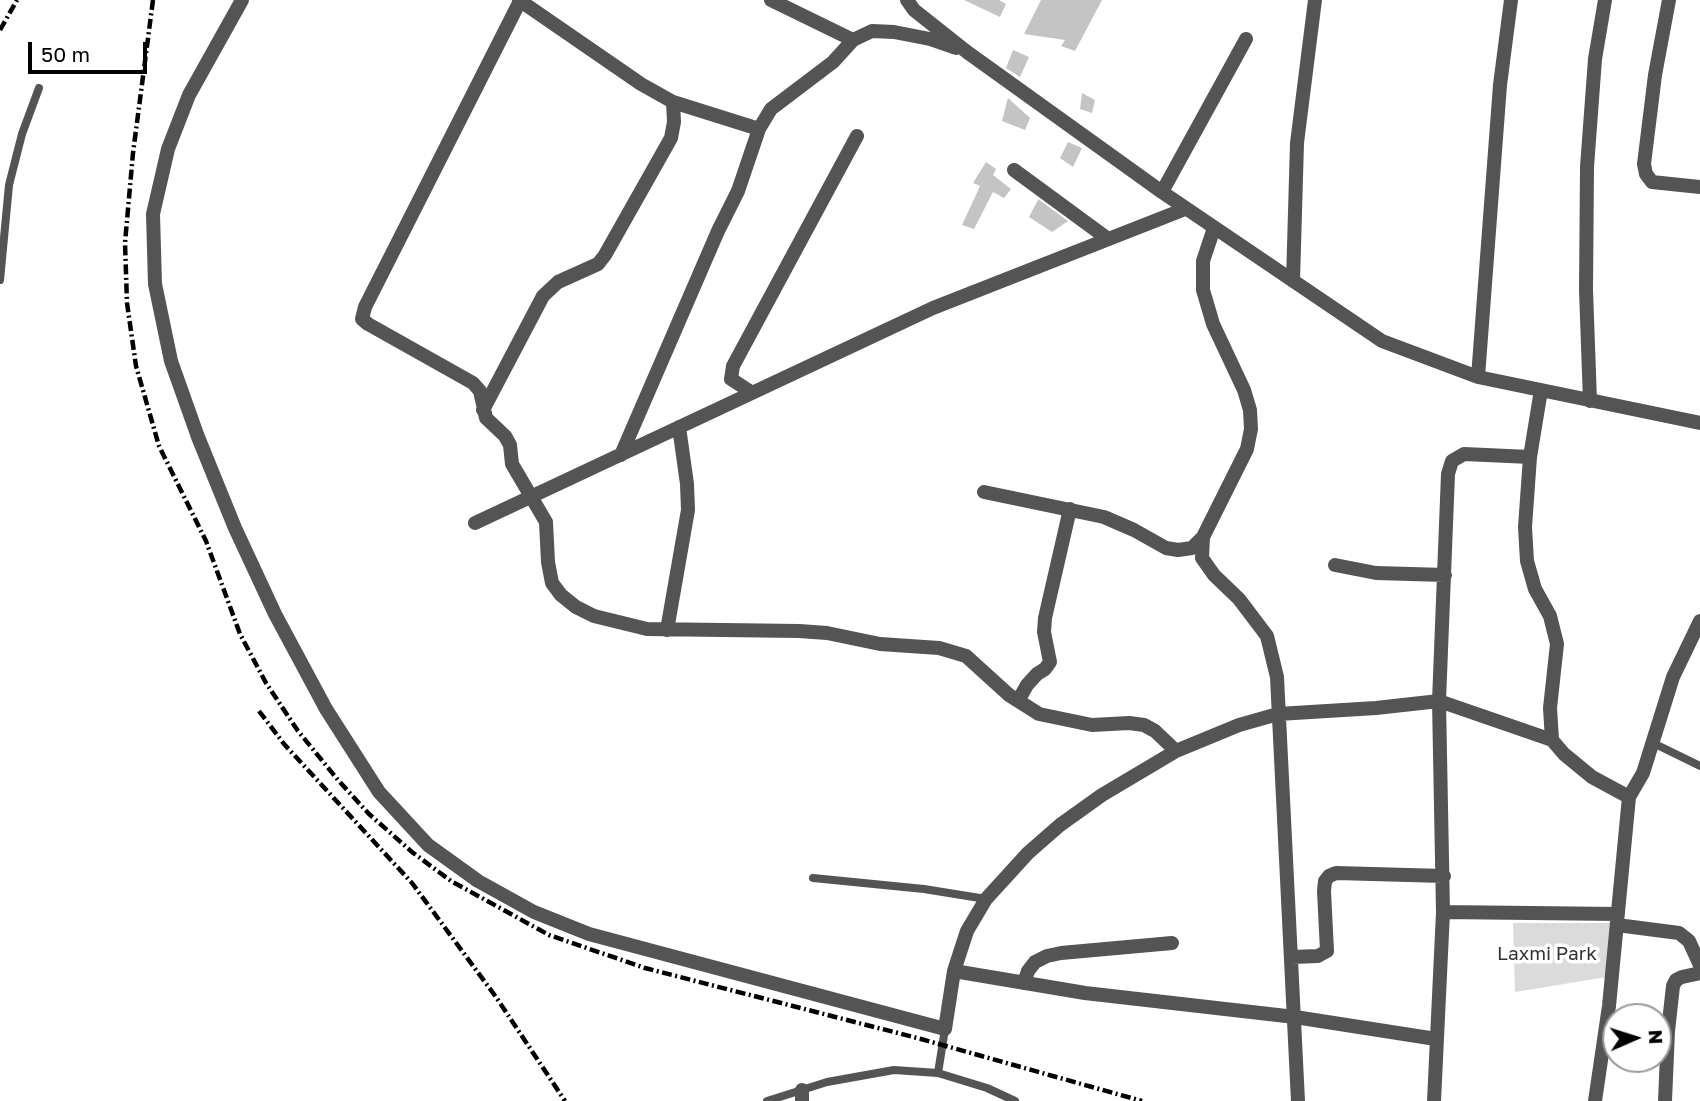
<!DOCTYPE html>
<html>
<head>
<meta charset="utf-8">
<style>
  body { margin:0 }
  #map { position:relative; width:1700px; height:1101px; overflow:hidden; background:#fff; font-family:"Golos Text",sans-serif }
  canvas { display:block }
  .north { position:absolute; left:1602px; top:1003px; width:70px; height:70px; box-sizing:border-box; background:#fff; border:2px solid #999; border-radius:50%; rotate:87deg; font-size:19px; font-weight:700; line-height:28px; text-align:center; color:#000 }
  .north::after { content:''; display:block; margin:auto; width:24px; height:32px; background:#000; clip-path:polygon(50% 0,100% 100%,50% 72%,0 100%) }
  .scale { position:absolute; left:28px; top:42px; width:119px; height:32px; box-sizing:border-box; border:4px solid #000; border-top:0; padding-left:9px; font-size:21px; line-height:24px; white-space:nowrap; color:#000; -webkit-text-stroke:5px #fff; paint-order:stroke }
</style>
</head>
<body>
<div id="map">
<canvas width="1700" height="1101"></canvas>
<div class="north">N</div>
<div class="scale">50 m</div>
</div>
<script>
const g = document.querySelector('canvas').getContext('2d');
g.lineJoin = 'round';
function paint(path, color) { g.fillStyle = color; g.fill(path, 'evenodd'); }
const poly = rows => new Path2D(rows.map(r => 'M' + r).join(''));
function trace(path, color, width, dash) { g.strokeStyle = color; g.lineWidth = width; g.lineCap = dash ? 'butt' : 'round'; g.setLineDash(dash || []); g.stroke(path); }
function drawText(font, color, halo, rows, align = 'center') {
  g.font = font + ' "Golos Text",sans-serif'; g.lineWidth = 7; g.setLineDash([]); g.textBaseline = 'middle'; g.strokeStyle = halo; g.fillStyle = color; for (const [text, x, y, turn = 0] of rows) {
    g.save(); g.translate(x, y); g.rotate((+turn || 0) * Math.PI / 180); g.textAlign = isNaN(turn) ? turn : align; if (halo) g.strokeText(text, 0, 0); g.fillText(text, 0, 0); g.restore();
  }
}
const green = poly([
  [1513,923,1611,923,1607,977,1515,992]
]);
const building = poly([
  [964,0,999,0,1006,4,1000,17],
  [1041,0,1102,0,1075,51,1061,46,1065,40,1024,34],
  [1013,50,1029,57,1020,77,1006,68],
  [1082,93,1095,100,1092,113,1080,109],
  [1008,98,1030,118,1025,130,1002,121],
  [1068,142,1082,148,1073,167,1060,158],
  [986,162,996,169,993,175,1011,189,1004,198,993,192,974,229,962,225,980,186,973,183],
  [1038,200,1038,199,1068,221,1052,232,1029,217]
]);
const service = poly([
  [0,280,9,185,22,134,39,88],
  [1651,742,1700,766],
  [813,878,924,889,986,899],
  [938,1073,945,1029],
  [767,1101,827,1082,894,1070,938,1073,987,1088,1015,1101]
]);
const minor = poly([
  [242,0,189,95,168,149,153,214,155,284,171,361,198,437,235,528,275,614,326,709,379,792,428,845,478,881,534,912,589,934,945,1029,954,971,967,931,986,899,1028,853,1060,825,1102,795,1176,751,1239,725,1278,714,1376,708,1439,701,1552,740],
  [519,0,641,84,673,102,759,129],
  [771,0,853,40],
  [907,0,914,10,967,52,1162,192,1382,341,1478,377,1700,423],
  [1669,0,1655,75,1644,164,1646,174,1652,182,1700,187],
  [520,1,365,307,362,319,368,324,473,383,480,391,486,418,505,436,510,445,512,464,546,522,548,562,552,583,561,595,576,607,594,616,647,629,799,631,827,633,880,644,939,648,966,656,1009,695,1039,714,1092,725,1129,723,1144,725,1155,731,1176,751],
  [1014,170,1108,239],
  [1162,192,1246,39],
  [1214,228,1203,261,1203,290,1213,324,1244,390,1250,410,1251,429,1247,449,1203,537,1202,558,1214,575,1239,599,1267,636,1277,677,1298,1101],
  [1293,281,1297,143,1315,0],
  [1478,377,1500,85,1511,0],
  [1541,390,1530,457,1525,527,1527,561,1535,589,1550,616,1557,644,1550,708,1552,740,1564,754,1592,777,1629,797],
  [751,392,731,379,733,366,857,136],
  [1590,401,1586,290,1587,167,1595,59,1605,0],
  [483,410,543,296,558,282,598,264,605,255,671,138,674,122,673,102],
  [621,455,718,231,738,191,759,129,771,109,833,62,853,40,872,31,894,32,930,39,956,48],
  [984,492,1104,517,1134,530,1166,548,1178,550,1192,548,1203,537],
  [475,523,933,308,1185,209],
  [1335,565,1376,573,1445,575],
  [667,630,688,510,687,484,679,427],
  [1018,701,1027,685,1037,674,1045,669,1050,662,1044,632,1045,618,1070,509],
  [1443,912,1618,914],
  [1617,925,1679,933,1689,941,1700,965],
  [1292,957,1318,956,1327,951,1324,891,1325,881,1329,876,1336,873,1444,876],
  [954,971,1085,993,1295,1017,1436,1039],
  [1024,983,1028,971,1035,962,1047,956,1061,953,1172,943],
  [802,1090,802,1101],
  [1434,1101,1443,912,1439,701,1448,474,1452,461,1464,454,1530,457],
  [1595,1101,1609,1006,1629,797,1643,773,1673,677,1700,621],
  [1665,1101,1668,1031,1673,986,1676,980,1682,977,1700,973]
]);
const rail = poly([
  [153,0,133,153,125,243,127,303,136,366,159,446,206,541,240,634,266,683,298,731,338,780,369,814,412,852,451,881,549,935,645,968,921,1039,1142,1101],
  [0,30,17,0],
  [259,711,284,744,412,883,496,997,565,1101]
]);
const parkNames = [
  ["Laxmi Park",1547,954]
];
paint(green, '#dbdbdb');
paint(building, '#c4c4c4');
trace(service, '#545454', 8);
trace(minor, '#545454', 14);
trace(rail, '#000', 4.5, [10, 3.5, 2, 3.5]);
drawText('19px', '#323232', '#fff', parkNames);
</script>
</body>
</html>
